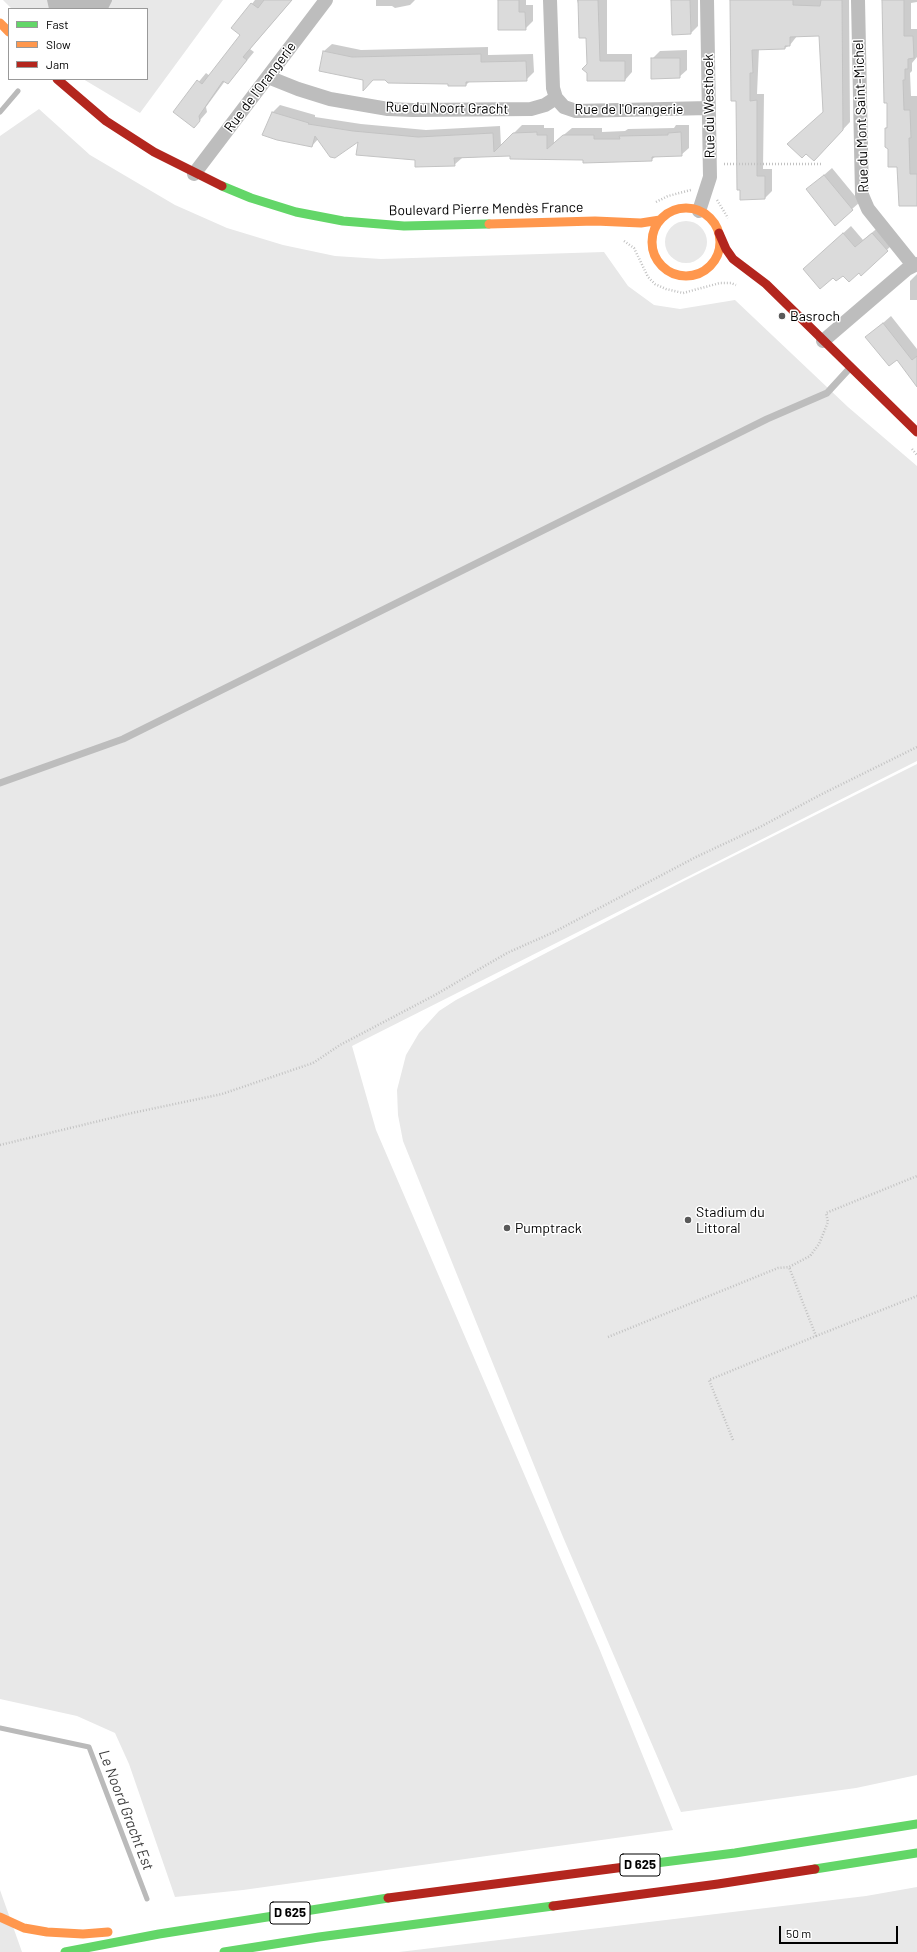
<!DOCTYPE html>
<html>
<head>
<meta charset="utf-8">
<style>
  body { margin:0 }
  #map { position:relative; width:917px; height:1952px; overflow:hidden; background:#fff; font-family:Barlow,sans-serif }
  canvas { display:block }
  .legend { position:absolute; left:8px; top:8px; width:140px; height:72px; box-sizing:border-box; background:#fff; border:1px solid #999; margin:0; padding:5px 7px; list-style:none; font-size:12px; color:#000 }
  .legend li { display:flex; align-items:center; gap:8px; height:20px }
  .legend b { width:20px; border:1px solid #999 }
  .scale { position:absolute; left:779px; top:1926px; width:119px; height:18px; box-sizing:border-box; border:2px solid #000; border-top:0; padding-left:5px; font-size:12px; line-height:14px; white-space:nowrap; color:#000; -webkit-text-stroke:3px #fff; paint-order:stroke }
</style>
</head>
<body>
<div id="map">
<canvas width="917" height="1952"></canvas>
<ul class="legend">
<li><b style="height:5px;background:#63d668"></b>Fast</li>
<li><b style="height:5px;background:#ff974d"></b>Slow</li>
<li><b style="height:5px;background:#b3261e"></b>Jam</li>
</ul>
<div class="scale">50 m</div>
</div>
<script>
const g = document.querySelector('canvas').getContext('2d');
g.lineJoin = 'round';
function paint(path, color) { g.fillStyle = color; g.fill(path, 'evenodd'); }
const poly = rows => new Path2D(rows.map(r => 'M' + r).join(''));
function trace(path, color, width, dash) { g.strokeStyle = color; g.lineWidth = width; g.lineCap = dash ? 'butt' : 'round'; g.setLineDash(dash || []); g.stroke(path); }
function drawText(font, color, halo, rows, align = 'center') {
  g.font = font + ' Barlow,sans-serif'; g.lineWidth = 3; g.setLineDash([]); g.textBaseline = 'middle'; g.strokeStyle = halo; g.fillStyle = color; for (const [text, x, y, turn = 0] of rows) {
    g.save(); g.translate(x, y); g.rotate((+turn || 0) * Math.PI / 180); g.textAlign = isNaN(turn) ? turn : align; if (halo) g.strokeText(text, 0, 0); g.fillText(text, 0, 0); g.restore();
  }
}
const green = poly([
  [3,0,223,0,140,113,83,79,147,79,147,9,12,9],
  [39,109,90,155,175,205,227,228,283,245,335,256,381,259,604,252,628,286,654,305,680,309,735,300,848,407,917,466,917,761,352,1046,376,1130,599,1648,673,1830,243,1890,175,1897,129,1764,115,1733,77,1716,0,1699,0,136],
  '665 242a21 21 0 1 1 42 0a21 21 0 1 1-42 0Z',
  [917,764,917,1775,856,1788,681,1812,563,1537,403,1141,398,1115,397,1090,406,1055,419,1033,439,1011,456,1000,682,882],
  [917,1887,917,1952,399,1952,866,1896],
  [0,1890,22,1952,0,1952]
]);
const water = poly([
  [47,0,112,0,112,1,108,9,49,9]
]);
const shadow = poly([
  [255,0,292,0,250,49,254,52,235,75,228,83,225,81,206,107,207,112,194,127,174,112,206,73,210,76,242,35,233,28],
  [376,0,415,0,410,5,395,8,392,6,376,6],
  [499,0,526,0,526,5,533,5,533,21,525,29],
  [577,0,607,0,607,54,632,54,632,72,625,80,588,64,587,37],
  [672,0,698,0,698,26,691,33],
  [731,0,849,0,850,122,821,153,824,111,820,35,797,36,790,45,785,48,759,48,757,94,764,94,763,169,772,169,772,191,765,198,741,199,737,100],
  [883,0,917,0,917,2,911,3,911,29,917,29,917,57,912,63,912,71,910,73,911,96,917,96,917,205,889,148,886,128,888,126],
  [332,44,361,50,488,47,488,55,533,54,534,72,526,80,470,81,466,85,386,79,364,80,320,70,324,51],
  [687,50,687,70,679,77,652,59,660,51],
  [280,105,315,115,315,117,361,124,426,130,500,126,501,146,522,125,544,125,544,128,554,128,554,143,572,128,602,128,602,132,625,131,628,129,674,128,676,125,689,125,689,148,681,155,656,156,651,160,511,155,462,158,454,165,416,159,360,139,318,139,312,146,272,113],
  [832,168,860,202,835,224,808,189],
  [851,226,863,240,880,226,894,243,864,272,843,274,812,262],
  [917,274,917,300,910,300,910,281],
  [891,316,917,349,917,385,897,359,867,337]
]);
const stream = poly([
  [0,112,18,91],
  [0,1728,89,1747,147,1899]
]);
const building = poly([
  [264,0,292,0,243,57,247,60,228,84,223,81,199,116,200,121,194,128,173,112,197,80,202,84,240,35,231,28,251,3,258,8,264,0],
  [498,0,519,0,519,12,525,12,526,30,498,30,498,0],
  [578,0,598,0,600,61,625,61,625,81,587,81,587,73,582,69,587,64,586,38,579,38,578,0],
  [671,0,690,0,691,34,672,35,671,0],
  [730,0,793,0,793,5,820,6,821,0,842,0,843,130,814,161,806,154,802,158,787,144,823,112,819,36,790,37,790,46,785,46,785,49,752,50,753,73,750,73,750,101,757,100,757,176,765,176,765,199,740,200,740,190,737,190,736,101,731,101,730,0],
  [882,0,904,0,904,36,913,36,914,58,908,59,908,69,905,69,905,80,903,80,904,110,910,110,911,138,909,138,910,174,917,174,917,206,899,206,897,167,888,167,888,149,885,147,885,128,887,128,887,103,884,103,882,0],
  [323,51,352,57,481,54,481,62,526,61,527,81,466,82,466,86,448,86,448,84,388,83,385,80,373,80,363,91,363,80,319,71,323,51],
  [651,58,680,58,680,78,651,79,651,58],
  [272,112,309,123,308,124,353,131,418,137,493,133,494,152,513,133,537,132,537,135,547,135,547,149,563,135,594,135,594,139,620,139,619,136,668,135,668,133,681,132,682,156,652,157,652,161,583,163,583,160,510,159,510,156,454,158,455,166,415,167,415,160,356,155,358,142,335,158,330,157,315,136,312,147,277,140,262,135,272,112],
  [824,175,853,210,835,226,806,189,824,175],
  [843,233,855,247,872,233,888,251,861,276,859,273,849,282,843,276,836,281,833,278,820,289,803,269,843,233],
  [883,323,912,360,917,356,917,387,897,360,889,366,865,337,883,323]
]);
const path = poly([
  [724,164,822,164],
  [717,200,728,218],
  [656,202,668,196,691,190],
  [624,241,634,248,648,277,655,284,666,289,683,293,720,283,731,283,736,285],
  [912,449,917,455],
  [0,1145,132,1113,222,1094,313,1063,340,1045,435,995,507,953,554,932,696,857,760,827,822,794,917,747],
  [816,1336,917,1296],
  [608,1337,778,1268,789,1267,810,1256,819,1244,828,1222,826,1213,917,1176],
  [733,1440,709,1380,816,1336,789,1267]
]);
const lane = poly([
  [0,783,123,739,767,419,827,393,849,369]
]);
const street = poly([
  [550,0,553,88,556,98,564,107,576,111,709,108],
  [858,0,862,195,868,209,913,265],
  [268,77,298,89,330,99,388,109,413,110,531,109,545,105,556,98],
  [194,174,326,0],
  [699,211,710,177,707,0],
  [823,341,907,269,917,264]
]);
const fast = poly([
  [222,186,251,198,296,212,343,221,404,226,489,224],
  [640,1865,735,1853,917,1824],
  [815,1869,917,1853],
  [65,1952,159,1934,388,1898],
  [224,1952,319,1937,553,1906]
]);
const slow = poly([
  [0,23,9,32],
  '652 242a34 34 0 1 1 68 0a34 34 0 1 1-68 0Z',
  [489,224,595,221,641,223,660,220],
  [0,1917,24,1928,47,1932,83,1934,108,1932]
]);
const jam = poly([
  [57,79,106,121,154,152,222,186],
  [719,233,726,249,733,259,766,284,917,432],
  [388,1898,640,1865],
  [553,1906,718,1884,815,1869]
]);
const markers = [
  [782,316,4,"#595959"],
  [688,1220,4,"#595959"],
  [507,1228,4,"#595959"]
];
const shields = [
  [640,1865,40],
  [290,1913,40]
];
const shieldNames = [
  ["D 625",640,1865],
  ["D 625",290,1913]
];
const streetNames = [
  ["Rue de l'Orangerie",260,87,-53],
  ["Rue du Westhoek",709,106,-91],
  ["Rue du Noort Gracht",447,108,1],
  ["Rue de l'Orangerie",629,109],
  ["Rue du Mont Saint-Michel",861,116,-92],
  ["Boulevard Pierre Mendès France",486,209,-1]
];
const poiNames = [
  ["Basroch",790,316],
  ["Stadium du",696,1212],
  ["Littoral",696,1228],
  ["Pumptrack",515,1228]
];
const waterNames = [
  ["Le Noord Gracht Est",126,1810,69]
];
paint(green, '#e8e8e8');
paint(water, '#bababa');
paint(shadow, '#0003');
trace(stream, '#bababa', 5);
paint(building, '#dbdbdb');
trace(building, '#c3c3c3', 1);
trace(path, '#c2c2c2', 2.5, [1, 2]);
trace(lane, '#bdbdbd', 7);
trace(street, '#bdbdbd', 14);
trace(fast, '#63d668', 9);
trace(slow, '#ff974d', 9);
trace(jam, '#b3261e', 9);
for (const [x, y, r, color] of markers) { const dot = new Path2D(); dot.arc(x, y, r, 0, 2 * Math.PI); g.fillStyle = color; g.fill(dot); trace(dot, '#fff', 1.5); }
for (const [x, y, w] of shields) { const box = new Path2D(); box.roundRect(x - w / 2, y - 11, w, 22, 3); g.fillStyle = '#fff'; g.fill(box); trace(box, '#000', 1); }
drawText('bold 13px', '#000', null, shieldNames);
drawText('14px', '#000', '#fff', streetNames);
drawText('14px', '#000', '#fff', poiNames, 'left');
drawText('italic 15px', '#3d3d3d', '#fff', waterNames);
</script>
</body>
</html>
